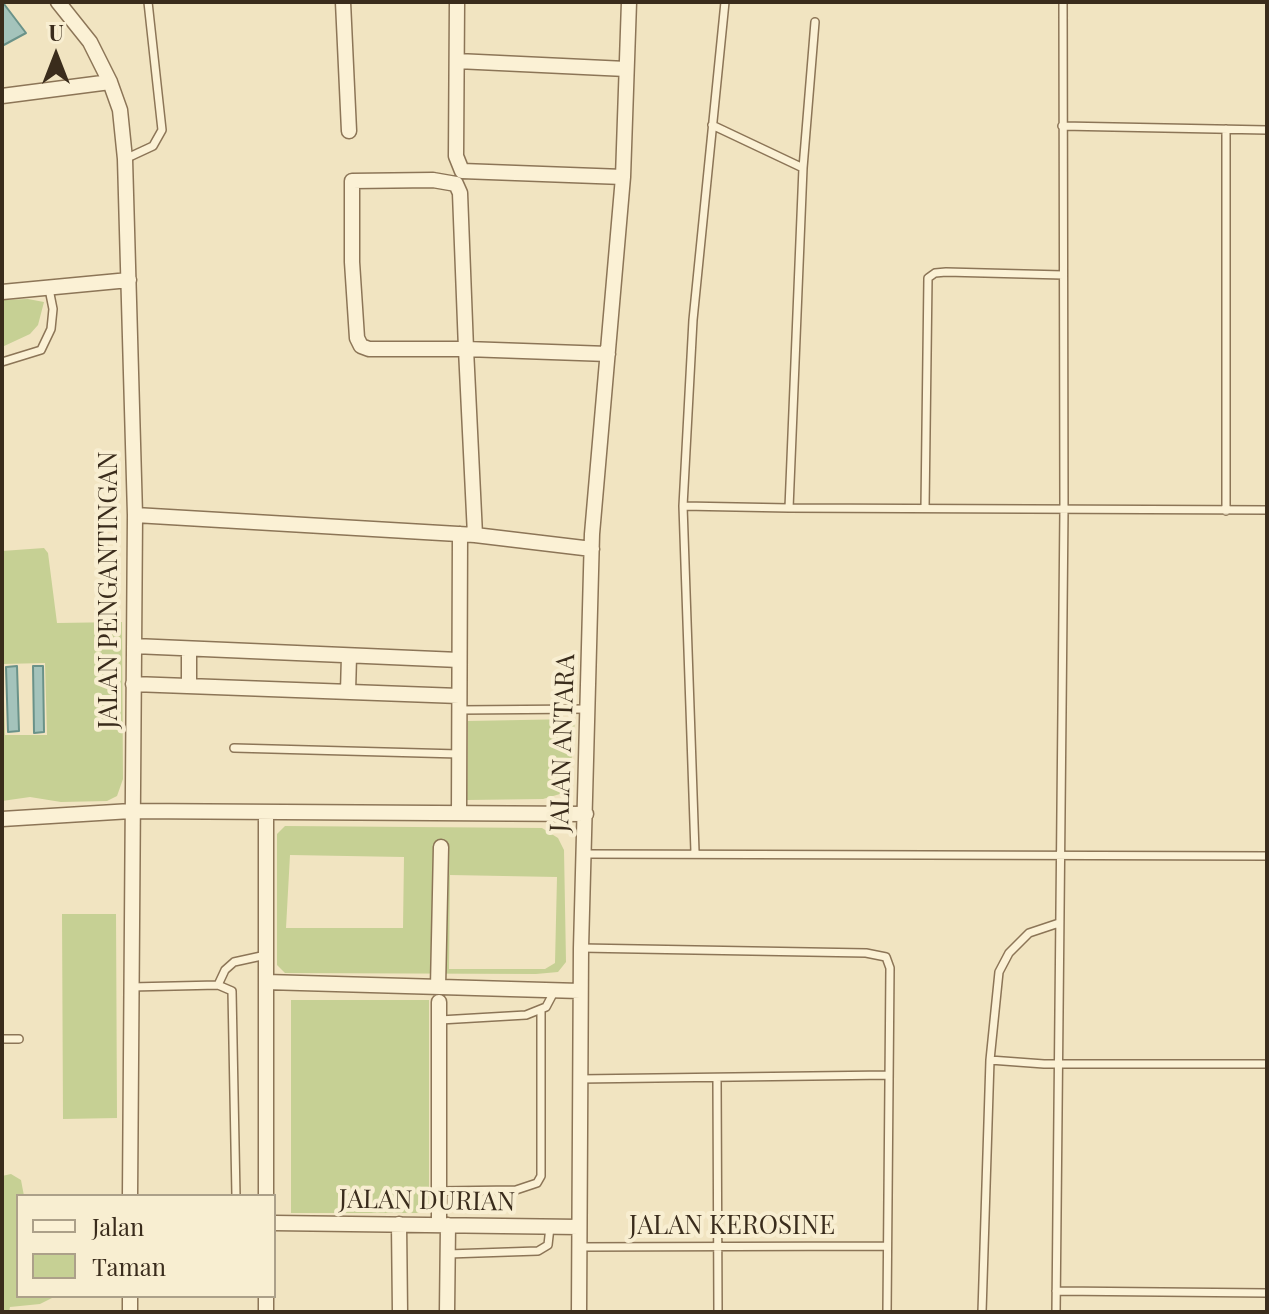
<!DOCTYPE html>
<html>
<head>
<meta charset="utf-8">
<style>
  body { margin:0 }
  #map { position:relative; width:1269px; height:1314px; overflow:hidden; background:#f1e4c1; font-family:"Playfair Display",serif }
  canvas { display:block }
  .frame { position:absolute; inset:0; border:4px solid #3a2c1c; pointer-events:none }
  .legend { position:absolute; left:16px; top:1194px; width:260px; height:104px; box-sizing:border-box; background:#f8eed1; border:2px solid #aca089; margin:0; padding:10px 14px; list-style:none; font-size:24px; color:#3a2c1c }
  .legend li { display:flex; align-items:center; gap:16px; height:40px }
  .legend b { width:40px; border:2px solid #aca089 }
  .north { position:absolute; left:16px; top:16px; width:80px; height:80px; -webkit-text-stroke:6px #f8eed1; paint-order:stroke; rotate:0deg; font-size:22px; font-weight:700; line-height:32px; text-align:center; color:#3a2c1c }
  .north::after { content:''; display:block; margin:auto; width:28px; height:36px; background:#3a2c1c; clip-path:polygon(50% 0,100% 100%,50% 72%,0 100%) }
</style>
</head>
<body>
<div id="map">
<canvas width="1269" height="1314"></canvas>
<div class="frame"></div>
<ul class="legend">
<li><b style="height:10px;background:#fbf1d5"></b>Jalan</li>
<li><b style="height:22px;background:#c6d094"></b>Taman</li>
</ul>
<div class="north">U</div>
</div>
<script>
const g = document.querySelector('canvas').getContext('2d');
g.lineJoin = 'round';
function paint(path, color) { g.fillStyle = color; g.fill(path, 'evenodd'); }
const poly = rows => new Path2D(rows.map(r => 'M' + r).join(''));
function trace(path, color, width, dash) { g.strokeStyle = color; g.lineWidth = width; g.lineCap = dash ? 'butt' : 'round'; g.setLineDash(dash || []); g.stroke(path); }
function drawText(font, color, halo, rows, align = 'center') {
  g.font = font + ' "Playfair Display",serif'; g.lineWidth = 8; g.setLineDash([]); g.textBaseline = 'middle'; g.strokeStyle = halo; g.fillStyle = color; for (const [text, x, y, turn = 0] of rows) {
    g.save(); g.translate(x, y); g.rotate((+turn || 0) * Math.PI / 180); g.textAlign = isNaN(turn) ? turn : align; if (halo) g.strokeText(text, 0, 0); g.fillText(text, 0, 0); g.restore();
  }
}
const green = poly([
  [28,299,44,302,38,325,30,334,2,347,2,300],
  [44,548,48,553,57,623,122,622,123,779,117,796,107,801,61,802,30,797,2,801,2,551],
  [45,663,47,735,5,735,3,664],
  [575,719,570,778,560,794,543,799,467,800,468,721],
  [285,826,542,828,558,838,564,850,566,962,558,972,536,974,285,973,277,965,277,834],
  [290,855,404,857,403,928,286,928],
  [450,875,557,877,555,963,545,969,449,969],
  [62,914,116,914,117,1118,63,1119],
  [291,1000,429,1000,429,1213,291,1213],
  [11,1174,21,1180,24,1196,18,1196,18,1296,56,1296,40,1304,10,1307,9,1312,2,1312,2,1176]
]);
const water = poly([
  [4,4,26,33,2,46,2,5,4,4],
  [17,666,19,731,8,732,6,667,17,666],
  [33,666,43,666,44,732,34,733,33,666]
]);
const service = poly([
  [1062,126,1267,130],
  [1226,129,1226,511],
  [125,159,153,146,162,130,148,2],
  [803,168,815,22],
  [2,362,41,350,51,329,53,309,49,289],
  [683,506,789,508,803,168,712,125],
  [789,508,1267,510],
  [925,508,928,278,935,273,946,272,1063,275],
  [459,710,589,709],
  [234,748,459,754],
  [695,852,683,506,693,320,725,2],
  [584,854,1267,856],
  [581,948,866,953,886,957,890,968,887,1312],
  [218,985,225,970,234,962,266,955],
  [131,987,218,985,232,991,236,1196],
  [440,1020,526,1015,546,1007,555,990],
  [2,1039,19,1039],
  [990,1060,1044,1064,1267,1064],
  [579,1079,889,1075],
  [717,1080,718,1312],
  [439,1191,516,1190,537,1183,541,1176,541,1010],
  [579,1247,885,1246],
  [448,1254,538,1251,548,1245,550,1227],
  [1056,1291,1267,1293],
  [982,1312,990,1060,999,972,1009,953,1029,933,1059,923],
  [1056,1312,1064,509,1063,2]
]);
const minor = poly([
  [58,2,90,42,110,82,120,110,125,159,135,515,130,1196],
  [343,2,349,131],
  [457,2,456,156,462,171,623,177],
  [457,61,626,69],
  [2,96,110,82],
  [433,180,456,184,460,193,466,349,369,349,361,346,357,338,352,262,352,181,433,180],
  [2,292,129,280],
  [135,515,475,535],
  [592,549,475,535,466,349,608,354],
  [134,646,459,660],
  [189,649,189,686],
  [133,684,459,696],
  [348,692,349,656],
  [266,812,266,1196],
  [459,813,460,534],
  [2,819,131,811,586,814],
  [266,982,580,991],
  [438,987,441,847],
  [274,1223,579,1227],
  [399,1224,400,1312],
  [439,1225,439,1002],
  [130,1296,130,1312],
  [266,1296,266,1312],
  [447,1312,448,1225],
  [579,1312,581,948,592,534,623,177,629,2]
]);
const streetNames = [
  ["JALAN PENGANTINGAN",109,590,-90],
  ["JALAN ANTARA",563,743,-88],
  ["JALAN DURIAN",427,1201,1],
  ["JALAN KEROSINE",732,1226]
];
paint(green, '#c6d094');
paint(water, '#a4c3bb');
trace(water, '#6a9289', 2);
trace(service, '#8c7557', 10);
trace(minor, '#8c7557', 17);
trace(service, '#fbf1d5', 7);
trace(minor, '#fbf1d5', 14);
drawText('26px', '#3a2c1c', '#f8eed1', streetNames);
</script>
</body>
</html>
